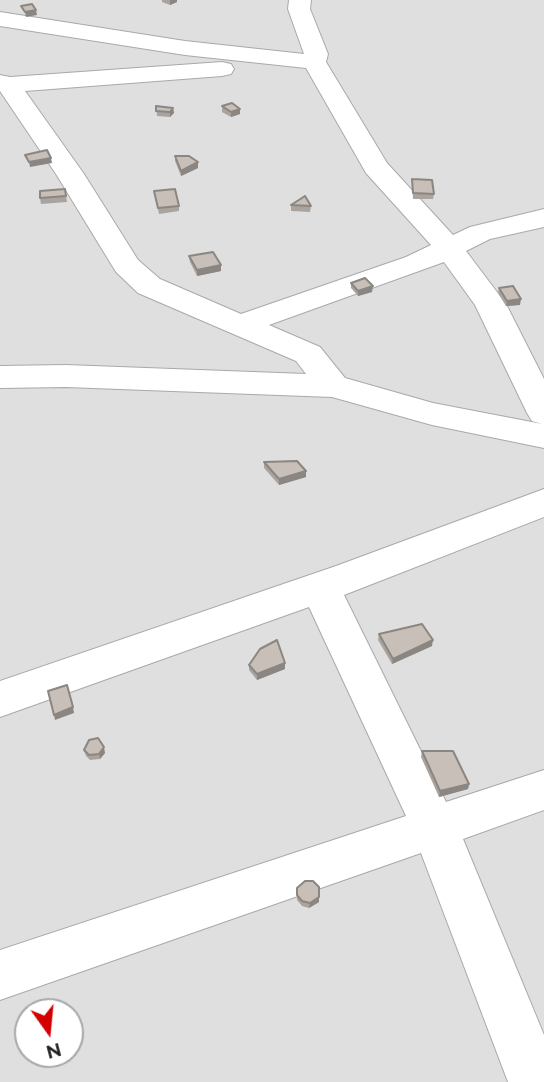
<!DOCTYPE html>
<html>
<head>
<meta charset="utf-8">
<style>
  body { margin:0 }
  #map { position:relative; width:544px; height:1082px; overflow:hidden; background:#f2efe9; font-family:Raleway,sans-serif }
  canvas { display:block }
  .north { position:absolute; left:14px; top:998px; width:70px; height:70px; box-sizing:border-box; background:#fff; border:2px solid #a7a7a7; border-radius:50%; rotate:165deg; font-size:19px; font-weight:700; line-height:28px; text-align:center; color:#222 }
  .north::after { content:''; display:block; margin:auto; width:24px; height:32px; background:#d40000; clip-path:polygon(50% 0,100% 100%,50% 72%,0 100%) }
</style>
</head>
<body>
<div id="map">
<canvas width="544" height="1082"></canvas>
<div class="north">N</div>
</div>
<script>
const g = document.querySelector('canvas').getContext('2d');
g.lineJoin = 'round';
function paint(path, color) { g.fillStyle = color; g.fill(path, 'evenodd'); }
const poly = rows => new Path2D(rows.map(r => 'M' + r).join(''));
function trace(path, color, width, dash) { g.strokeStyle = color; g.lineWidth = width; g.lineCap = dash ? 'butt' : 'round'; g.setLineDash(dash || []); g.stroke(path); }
const residential = poly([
  [0,0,544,0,544,1082,0,1082],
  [28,1012,70,1012,70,1054,28,1054]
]);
const minor = poly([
  [289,0,311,0,310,9,328,54,326,62,387,163,453,235,470,227,544,209,544,227,490,239,466,251,506,304,544,379,544,448,432,425,332,397,66,387,0,388,0,366,66,365,306,374,296,361,138,293,116,272,56,174,0,91,0,75,10,77,222,62,231,64,234,69,231,74,222,76,25,91,84,174,138,260,160,279,241,314,406,257,431,245,366,173,306,68,185,55,0,26,0,12,185,41,304,54,288,9,289,0],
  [444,262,475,305,527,413,532,421,542,424,433,403,345,378,320,347,269,325,444,262],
  [544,489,544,517,344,595,446,802,544,770,544,810,463,839,544,1035,544,1082,508,1082,421,853,0,1000,0,950,406,816,309,607,0,717,0,681,336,566,544,489]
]);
const wall = poly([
  [162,0,177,0,177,2,170,5,162,2],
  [156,106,173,108,174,113,170,117,157,116],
  [222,106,240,109,240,114,231,117,222,112],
  [175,156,198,162,198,168,181,176,175,161],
  [412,179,434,194,433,199,413,199],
  [65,189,67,202,41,204,40,198],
  [154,191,179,206,179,211,159,214],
  [291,205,311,206,310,212,291,211],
  [189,256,221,271,197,276,190,262],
  [351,283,372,292,358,296,351,288],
  [499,288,520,305,506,306,498,293],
  [264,462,306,471,306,477,279,485,264,468],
  [379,634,432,646,392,664,378,640],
  [285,663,285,669,257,680,249,670,249,665],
  [84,750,105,753,100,759,90,760,86,756],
  [422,751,469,784,468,789,439,797,421,757],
  [297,888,319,902,309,908,302,906,297,900]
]);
const shadedWall = poly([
  [170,0,177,0,177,2,170,5],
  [36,10,37,15,26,17,25,12],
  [173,108,174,113,170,117,170,112],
  [240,109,240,114,231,117,231,112],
  [51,158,52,163,30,167,29,162],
  [198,162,198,168,181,176,181,171],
  [221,265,221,271,197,276,197,270],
  [373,286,372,292,358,296,358,291],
  [521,299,520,305,506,306,507,301],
  [306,471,306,477,279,485,279,479],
  [433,640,432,646,392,664,393,659],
  [285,663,285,669,257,680,257,674],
  [73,707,74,713,55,720,54,715],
  [104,747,105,753,100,759,99,754],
  [469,784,468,789,439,797,440,791],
  [319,897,319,902,309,908,310,903]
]);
const building = poly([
  [32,4,36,10,25,12,21,6,32,4],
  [232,103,240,109,231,112,222,106,232,103],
  [156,106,173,108,170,112,156,111,156,106],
  [47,150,51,158,29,162,25,155,47,150],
  [175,156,189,156,198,162,181,171,175,156],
  [412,179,432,180,434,194,413,193,412,179],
  [65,189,66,196,40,198,40,191,65,189],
  [175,189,179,206,158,208,154,191,175,189],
  [305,196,311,206,291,205,305,196],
  [213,252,221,265,197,270,189,256,213,252],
  [365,278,373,286,358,291,351,283,365,278],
  [513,286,521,299,507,301,499,288,513,286],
  [297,461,306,471,279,479,264,462,297,461],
  [422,624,433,640,393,659,379,634,422,624],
  [277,640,285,663,257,674,249,665,260,649,277,640],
  [67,685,73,707,54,715,48,691,67,685],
  [98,738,104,747,99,754,89,755,84,750,89,740,98,738],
  [422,751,453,751,469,784,440,791,422,751],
  [305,881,313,881,319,887,319,897,310,903,302,901,297,895,297,888,305,881]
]);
paint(residential, '#e0dfdf');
trace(minor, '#a9a9a9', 2);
paint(minor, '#fff');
paint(wall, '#aba49e');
paint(shadedWall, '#8b8681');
paint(building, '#c7bfb8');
trace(building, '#8b8681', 2);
</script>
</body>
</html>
